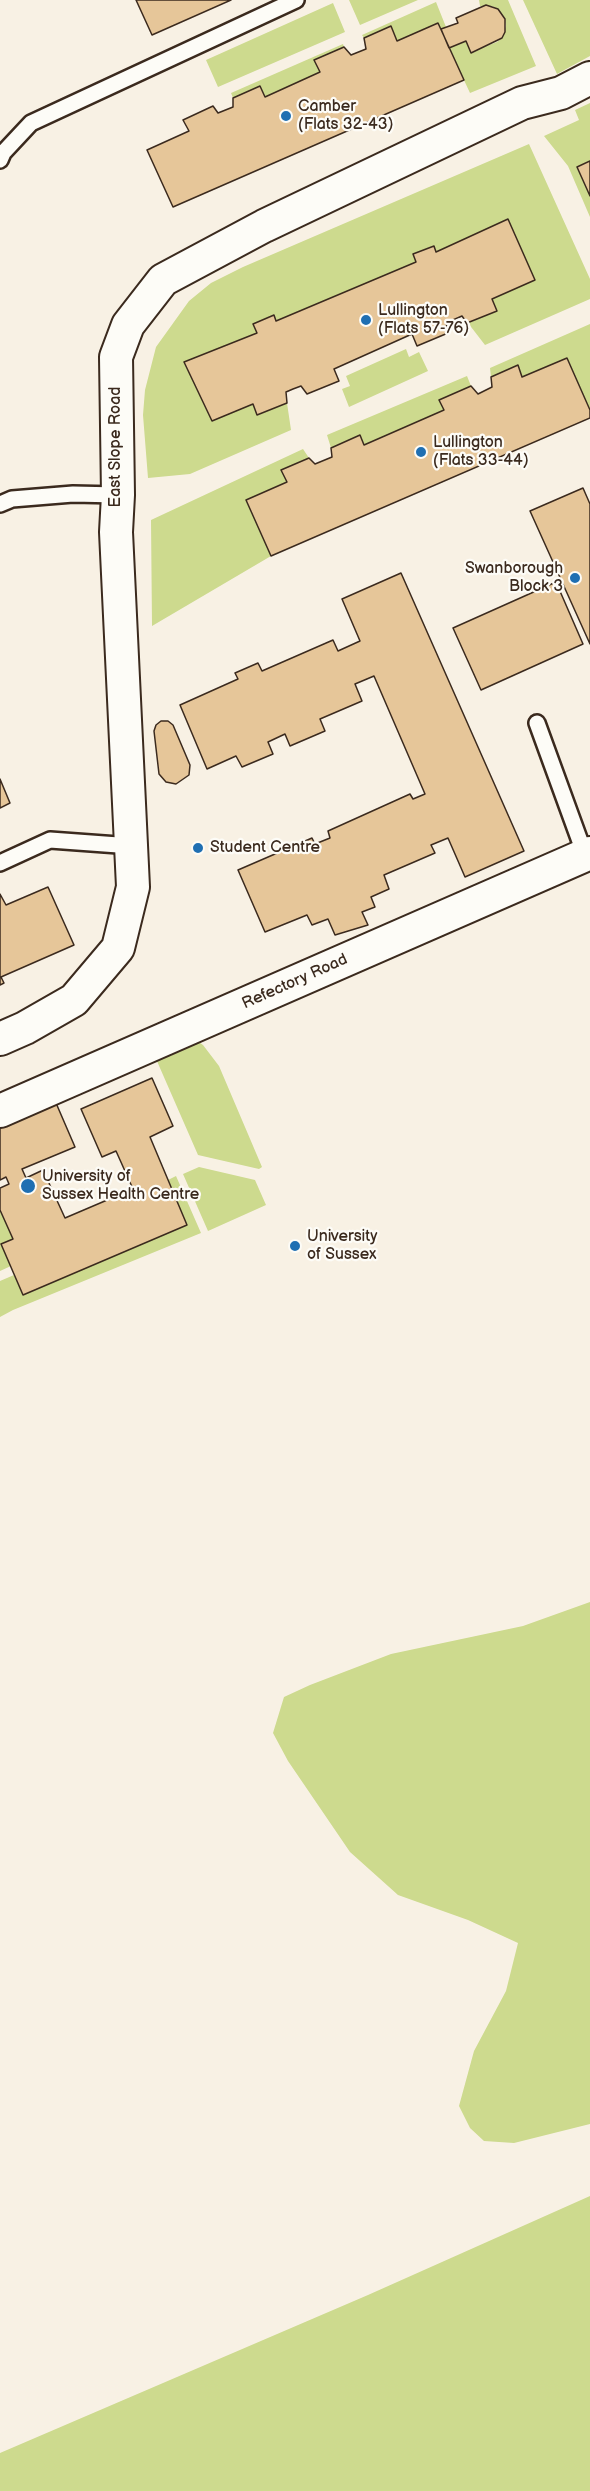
<!DOCTYPE html>
<html>
<head>
<meta charset="utf-8">
<style>
  body { margin:0 }
  canvas { display:block; background:#f8f1e4 }
</style>
</head>
<body>
<canvas width="590" height="2491"></canvas>
<script>
const g = document.querySelector('canvas').getContext('2d');
g.lineJoin = 'round';
function paint(path, color) { g.fillStyle = color; g.fill(path, 'evenodd'); }
const poly = rows => new Path2D(rows.map(r => 'M' + r).join(''));
function trace(path, color, width, dash) { g.strokeStyle = color; g.lineWidth = width; g.lineCap = dash ? 'butt' : 'round'; g.setLineDash(dash || []); g.stroke(path); }
function drawText(font, color, halo, rows, align = 'center') {
  g.font = font + ' "Balsamiq Sans",sans-serif'; g.lineWidth = 4.5; g.setLineDash([]); g.textBaseline = 'middle'; g.strokeStyle = halo; g.fillStyle = color; for (const [text, x, y, turn = 0] of rows) {
    g.save(); g.translate(x, y); g.rotate((+turn || 0) * Math.PI / 180); g.textAlign = isNaN(turn) ? turn : align; if (halo) g.strokeText(text, 0, 0); g.fillText(text, 0, 0); g.restore();
  }
}
const green = poly([
  [349,0,418,0,360,25],
  [479,0,508,0,536,66,470,93,449,48,466,41,471,52,497,42,502,38,506,26,505,19,498,9,492,6,480,6],
  [523,0,590,0,590,56,557,74],
  [436,2,446,27,441,29,438,23,397,41,391,26,364,38,362,35],
  [333,3,345,32,218,87,206,60],
  [343,44,344,47,314,60,320,72,265,97,260,86,233,98,231,93],
  [590,103,590,161,577,167,590,196,590,217,568,166,544,136,579,120,575,110],
  [529,144,590,279,590,299,485,345,468,323,497,311,492,299,508,220,436,252,433,246,413,254,416,262,276,321,253,324,257,333,184,362,212,421,253,404,258,415,287,403,291,430,190,474,148,478,143,415,145,390,156,347,189,301,211,283,243,267],
  [590,324,590,410,567,358,522,377,517,366,491,377,490,368],
  [406,349,409,357,419,352,428,371,349,407,342,389,350,386,346,376],
  [467,376,471,386,440,400,444,410,364,445,360,435,331,448,327,435],
  [303,449,309,458,281,470,287,482,246,500,271,556,152,626,151,520],
  [196,1040,203,1045,219,1066,262,1167,259,1169,198,1155,153,1052],
  [199,1167,255,1180,266,1205,208,1231,183,1174],
  [176,1176,201,1233,13,1310,0,1317,0,1281,14,1275,23,1295,187,1225,168,1180],
  [0,1210,13,1239,11,1266,0,1271],
  [590,1602,590,2124,514,2143,484,2141,470,2128,459,2106,474,2051,506,1991,518,1943,468,1920,398,1895,350,1852,288,1761,273,1733,284,1697,310,1685,391,1654,523,1626],
  [590,2196,590,2491,0,2491,0,2453,368,2295]
]);
const building = poly([
  [136,0,231,0,152,35,136,0],
  [486,5,498,9,505,19,505,32,502,38,471,53,466,41,449,48,441,29,458,23,456,18,486,5],
  [438,23,464,80,173,207,147,150,189,131,183,120,213,106,218,113,233,107,233,98,260,86,265,97,320,72,314,60,344,47,351,55,366,49,364,38,391,26,397,41,438,23],
  [590,161,590,196,577,167,590,161],
  [508,219,535,280,492,299,497,311,467,323,462,316,446,323,448,333,417,346,412,334,334,369,339,381,307,394,301,386,293,389,286,392,287,403,257,415,253,404,212,421,184,362,257,333,253,324,274,315,276,321,416,262,413,254,434,246,436,252,508,219],
  [567,358,590,410,590,418,271,556,246,500,287,482,281,470,309,458,315,464,332,457,331,448,360,435,364,445,444,410,439,400,471,386,478,394,492,387,491,377,518,365,522,377,567,358],
  [583,488,590,504,590,644,530,511,583,488],
  [401,573,524,851,465,877,448,838,431,845,435,853,384,875,389,889,371,897,375,907,362,912,368,925,335,935,328,919,312,925,307,915,265,932,238,870,312,838,315,844,330,838,328,831,410,794,413,799,425,794,374,676,355,684,362,701,320,719,325,731,290,746,285,734,268,742,273,754,242,767,236,756,207,769,180,705,238,679,235,673,258,663,262,671,333,640,338,651,360,641,342,599,401,573],
  [556,582,583,644,481,690,453,628,556,582],
  [161,721,168,721,173,725,190,765,189,775,176,784,166,782,159,774,154,731,156,725,161,721],
  [0,779,10,803,0,808,0,779],
  [48,887,74,945,1,977,4,983,0,985,0,894,6,905,48,887],
  [152,1078,173,1126,150,1137,187,1225,23,1295,1,1244,13,1239,0,1210,0,1188,9,1184,6,1177,0,1180,0,1128,56,1103,75,1147,22,1169,26,1178,43,1170,65,1218,133,1189,116,1151,102,1157,81,1109,152,1078]
]);
const service = poly([
  [0,160,3,153,31,123,296,0],
  [0,504,12,499,73,494,118,495],
  [537,723,585,855],
  [0,863,50,840,132,846]
]);
const minor = poly([
  [0,1039,25,1028,74,1000,118,948,133,887,116,532,118,495,116,357,128,325,163,280,264,226,522,103,561,93,590,78],
  [0,1111,590,853]
]);
const markers = [
  [286,116,6,"#1f6fb2"],
  [366,320,6,"#1f6fb2"],
  [421,452,6,"#1f6fb2"],
  [575,578,6,"#1f6fb2"],
  [198,848,6,"#1f6fb2"],
  [28,1186,8,"#1f6fb2"],
  [295,1246,6,"#1f6fb2"]
];
const poiNames = [
  ["Camber",298,107],
  ["(Flats 32-43)",298,125],
  ["Lullington",378,311],
  ["(Flats 57-76)",378,329],
  ["Lullington",433,443],
  ["(Flats 33-44)",433,461],
  ["Swanborough",563,569,"right"],
  ["Block 3",563,587,"right"],
  ["Student Centre",210,848],
  ["University of",42,1177],
  ["Sussex Health Centre",42,1195],
  ["University",307,1237],
  ["of Sussex",307,1255]
];
const streetNames = [
  ["East Slope Road",116,447,-90],
  ["Refectory Road",295,982,-24]
];
paint(green, '#cdda8e');
paint(building, '#e6c699');
trace(building, '#3b2a1e', 1.5);
trace(service, '#3b2a1e', 20);
trace(minor, '#3b2a1e', 36);
trace(service, '#fdfcf7', 15);
trace(minor, '#fdfcf7', 32);
for (const [x, y, r, color] of markers) { const dot = new Path2D(); dot.arc(x, y, r, 0, 2 * Math.PI); g.fillStyle = color; g.fill(dot); trace(dot, '#fdfcf7', 2); }
drawText('16px', '#3b2a1e', '#fdfcf7', poiNames, 'left');
drawText('16px', '#3b2a1e', '#fdfcf7', streetNames);
</script>
</body>
</html>
